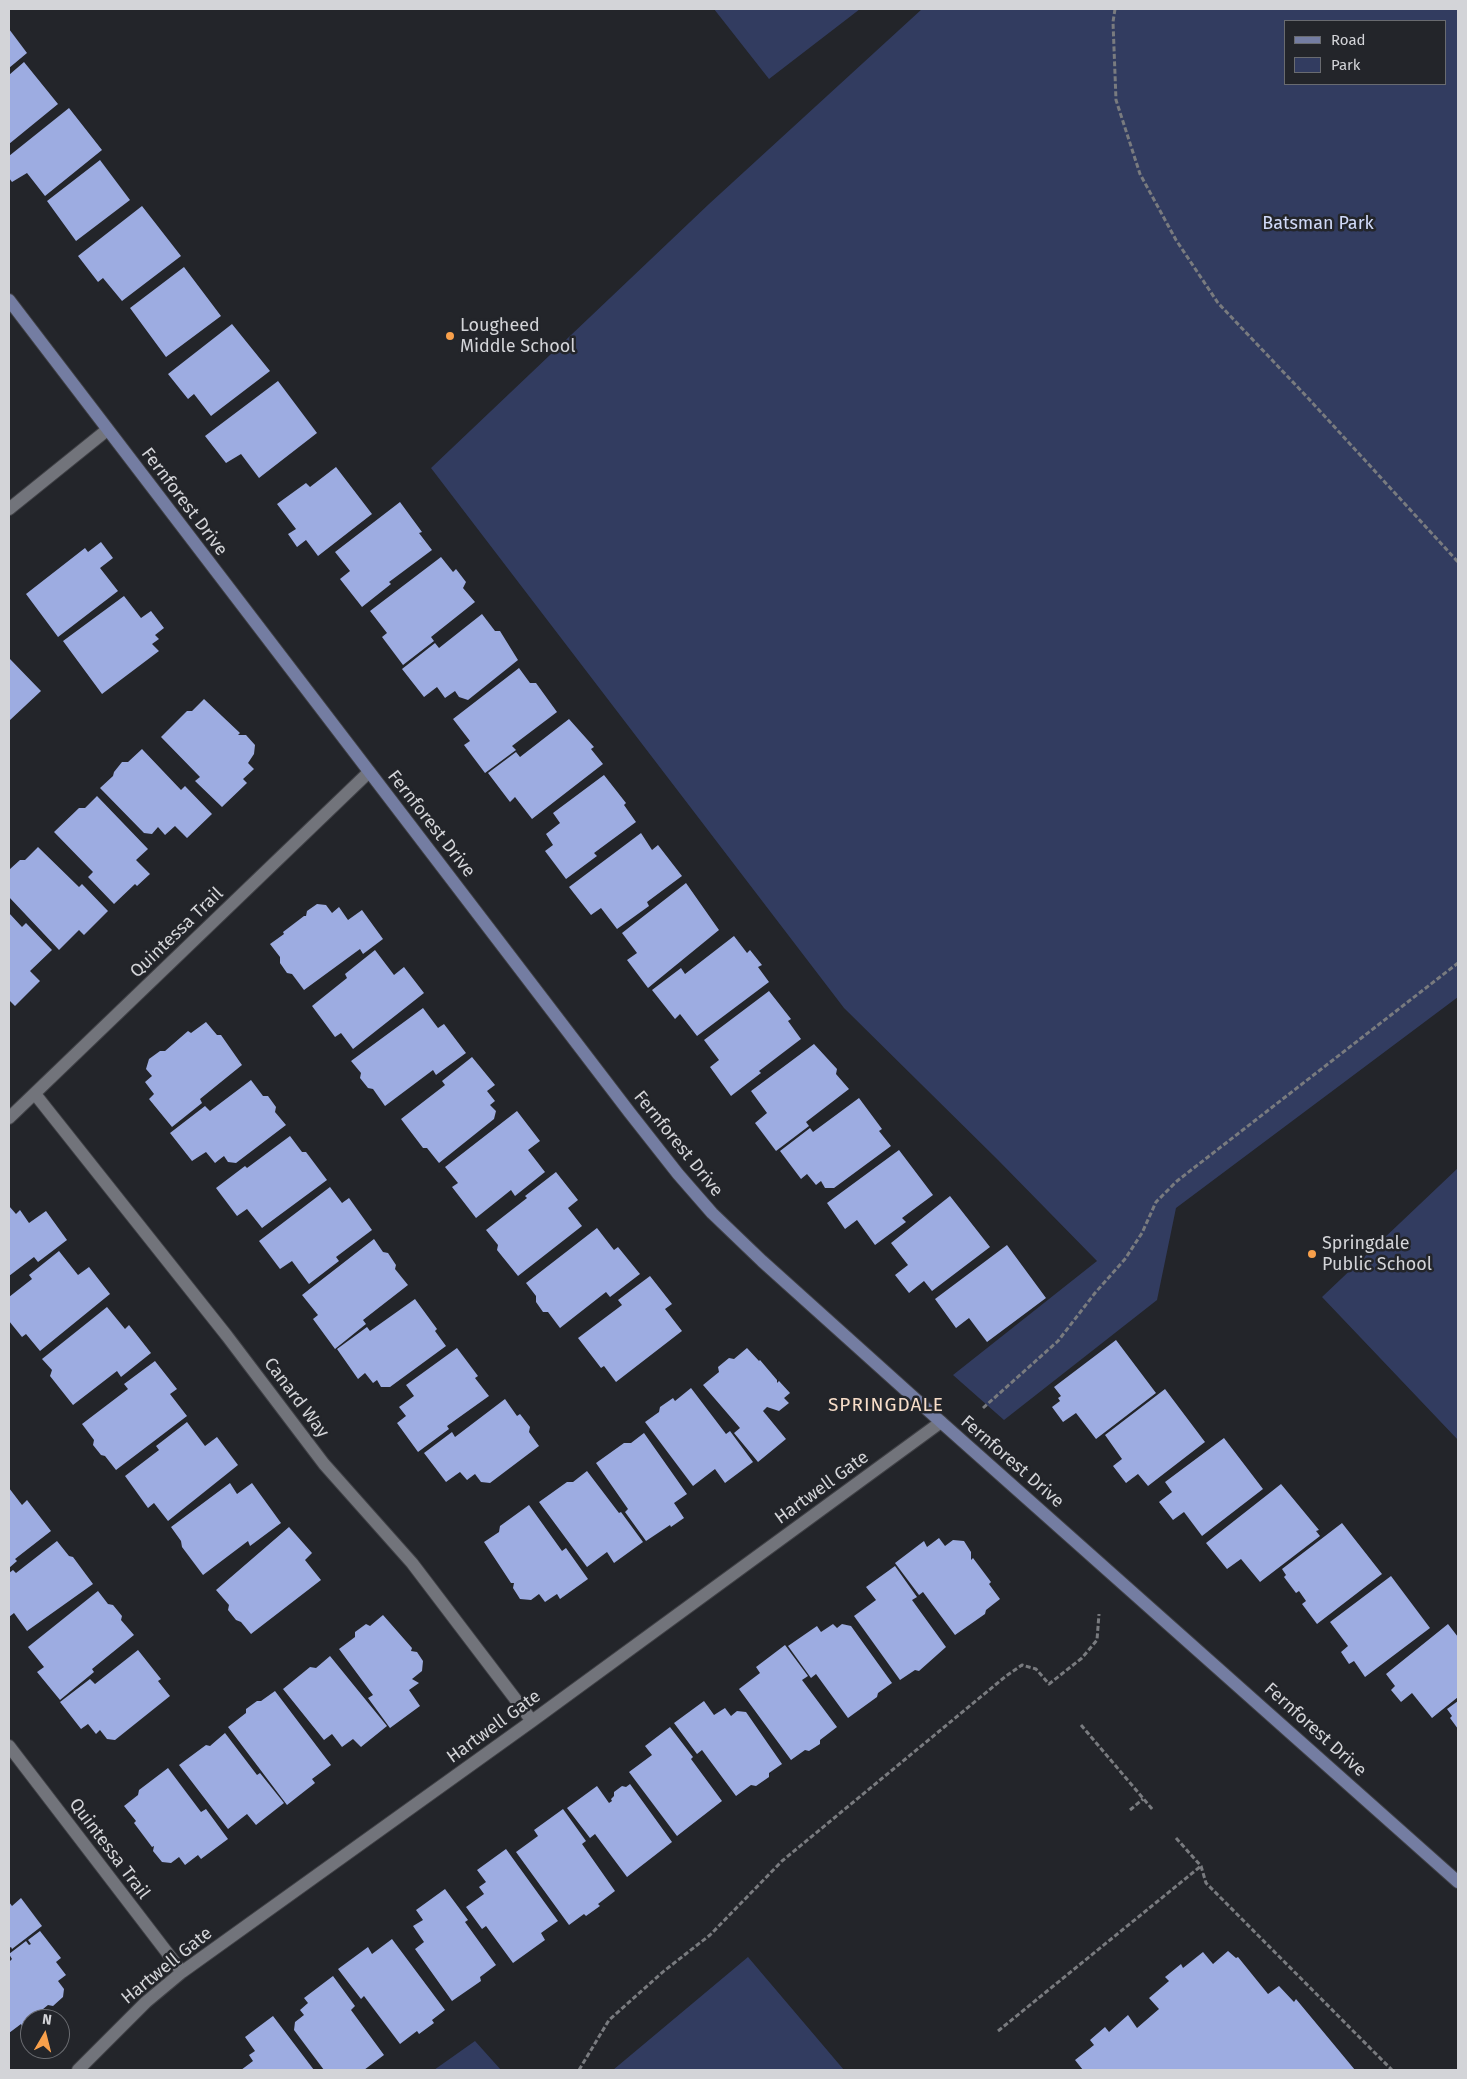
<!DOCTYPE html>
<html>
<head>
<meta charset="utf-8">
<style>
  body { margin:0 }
  #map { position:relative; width:1467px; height:2079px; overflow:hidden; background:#23252a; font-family:"Fira Sans",sans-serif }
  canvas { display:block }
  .frame { position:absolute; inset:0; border:10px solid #d3d4d8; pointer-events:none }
  .legend { position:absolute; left:1284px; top:20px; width:162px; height:65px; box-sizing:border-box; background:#23252a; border:1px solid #696b70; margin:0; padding:6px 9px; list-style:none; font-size:15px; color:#d3d4d8 }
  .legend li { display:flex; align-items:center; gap:10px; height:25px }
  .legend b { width:25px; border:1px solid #696b70 }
  .north { position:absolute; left:20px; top:2009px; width:50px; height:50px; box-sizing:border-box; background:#23252a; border:1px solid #696b70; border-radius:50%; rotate:8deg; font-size:14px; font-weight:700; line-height:20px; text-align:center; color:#d3d4d8 }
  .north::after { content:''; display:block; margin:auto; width:18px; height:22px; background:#f8a04b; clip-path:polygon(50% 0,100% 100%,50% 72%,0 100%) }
</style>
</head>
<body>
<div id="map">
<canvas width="1467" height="2079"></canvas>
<div class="frame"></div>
<ul class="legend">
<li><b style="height:6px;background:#747da2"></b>Road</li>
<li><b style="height:14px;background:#323c60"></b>Park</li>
</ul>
<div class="north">N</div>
</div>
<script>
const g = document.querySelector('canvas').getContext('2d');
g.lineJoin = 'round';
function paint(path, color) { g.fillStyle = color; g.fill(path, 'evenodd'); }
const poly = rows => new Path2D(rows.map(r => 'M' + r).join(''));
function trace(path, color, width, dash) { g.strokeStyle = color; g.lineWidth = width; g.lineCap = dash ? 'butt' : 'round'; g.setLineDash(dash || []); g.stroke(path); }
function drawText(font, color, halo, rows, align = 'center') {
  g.font = font + ' "Fira Sans",sans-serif'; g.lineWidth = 5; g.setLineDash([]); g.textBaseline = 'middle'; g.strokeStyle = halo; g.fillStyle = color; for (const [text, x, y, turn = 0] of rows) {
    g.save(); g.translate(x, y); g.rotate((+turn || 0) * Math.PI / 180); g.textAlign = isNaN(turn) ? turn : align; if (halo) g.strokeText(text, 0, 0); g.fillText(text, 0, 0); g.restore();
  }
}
const green = poly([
  [714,9,860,9,769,79],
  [922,9,1458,9,1458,997,1176,1208,1157,1300,1004,1420,953,1375,1097,1261,998,1160,844,1008,431,468,709,204],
  [1446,21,1446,84,1286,84,1286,21],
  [1458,1168,1458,1440,1322,1297],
  [748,1957,844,2070,613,2070],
  [475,2041,501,2070,434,2070]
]);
const building = poly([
  [9,29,27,53,9,68],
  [24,62,58,104,9,144,9,75],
  [69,108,102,150,45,196,27,173,12,182,9,178,9,156],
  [100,160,130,200,76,241,47,201],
  [142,206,181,256,122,301,103,278,98,282,78,256],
  [184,267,221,316,166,357,130,308],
  [232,324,270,371,211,416,194,394,188,399,168,374],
  [278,381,317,433,259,478,241,454,226,463,205,436],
  [336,467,372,514,318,556,306,540,297,547,288,534,296,529,277,504,306,483,310,487],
  [400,502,422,532,419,533,432,550,389,582,391,584,362,607,340,579,350,571,335,552],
  [101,542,113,558,100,568,118,591,58,637,26,594,85,548,88,552],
  [441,557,453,572,456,569,466,582,463,588,475,602,431,637,434,641,403,665,382,637,387,633,370,611],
  [124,596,141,618,151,611,164,628,155,635,159,639,152,644,159,651,102,694,63,641],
  [482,614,495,631,500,631,518,660,468,700,459,697,455,691,445,698,437,687,424,697,402,669,435,643,439,648],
  [9,658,41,691,9,721],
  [519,668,530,683,536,683,557,712,512,746,516,750,485,773,464,745,470,741,453,719],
  [204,699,240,733,238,735,246,735,255,745,254,754,248,763,254,769,243,779,247,783,222,807,195,781,200,777,161,737,187,711,192,711],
  [569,719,594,747,591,749,603,764,532,819,515,797,510,802,488,773,516,752,520,757],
  [142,749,181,790,185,786,212,814,187,838,175,826,165,835,158,827,152,834,144,833,100,788,113,776,114,772,122,762,128,762],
  [604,775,626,803,624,805,636,822,594,853,597,856,566,879,545,851,553,845,546,834,560,823,553,813],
  [97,796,148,849,136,860,150,874,137,886,135,884,114,904,88,877,93,872,54,832,79,808,85,808],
  [641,833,652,850,658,845,682,876,647,902,649,906,617,929,601,908,591,915,569,887],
  [38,847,79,887,82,884,108,911,84,935,79,930,59,950,9,897,10,869,20,860,25,860],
  [686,883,719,930,648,988,627,960,637,953,622,933],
  [317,904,326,905,332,913,339,907,348,920,362,910,383,939,363,954,360,949,304,990,292,974,287,973,280,963,280,957,270,944,284,934,283,932,304,916,306,916,307,911],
  [9,913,22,927,26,923,52,950,30,971,40,981,15,1006,9,1000],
  [734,936,747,953,750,950,762,965,758,967,769,982,697,1036,680,1014,675,1019,652,990,681,968,685,974],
  [375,950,394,975,404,967,424,993,353,1049,341,1033,335,1037,312,1006,347,978,345,974],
  [769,991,791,1019,788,1021,801,1039,759,1071,761,1073,731,1096,710,1067,719,1060,704,1040],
  [423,1008,438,1028,444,1024,466,1053,436,1075,433,1070,385,1106,373,1089,368,1088,360,1078,361,1073,351,1061],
  [206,1022,217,1035,221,1035,242,1065,200,1099,202,1103,172,1127,149,1099,154,1094,145,1082,152,1076,146,1069,149,1059,160,1051,165,1051,188,1031,191,1033],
  [814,1044,837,1069,836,1074,849,1089,806,1122,809,1126,776,1151,755,1123,767,1113,751,1091],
  [472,1057,495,1085,487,1091,495,1101,490,1105,496,1111,494,1119,439,1163,427,1148,423,1148,401,1119,445,1085,442,1081],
  [251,1080,263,1096,268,1096,276,1107,275,1112,286,1125,236,1163,228,1162,224,1156,215,1163,206,1152,192,1161,170,1133,205,1106,210,1111],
  [859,1098,882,1129,879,1131,891,1146,834,1188,825,1188,821,1181,816,1185,807,1174,801,1179,780,1151,810,1128,813,1132],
  [517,1111,540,1141,528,1150,545,1172,515,1196,511,1190,476,1218,452,1187,458,1183,445,1167],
  [290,1136,302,1152,306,1152,327,1180,262,1228,247,1209,237,1216,216,1188,245,1166,247,1168],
  [899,1150,933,1195,902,1218,906,1222,875,1245,857,1220,845,1229,827,1203],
  [556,1172,578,1200,568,1208,582,1226,518,1276,497,1250,498,1245,486,1230,527,1198,525,1196],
  [330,1187,342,1203,349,1198,372,1230,336,1257,339,1261,309,1284,292,1261,280,1269,259,1241],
  [950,1196,990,1247,932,1291,924,1281,909,1293,895,1275,908,1265,891,1243],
  [9,1206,16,1214,20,1210,29,1223,46,1211,67,1240,38,1262,34,1257,9,1276],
  [597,1228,614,1250,618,1247,640,1274,610,1297,606,1292,560,1328,548,1312,543,1312,536,1302,536,1296,526,1283],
  [374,1239,383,1252,388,1253,396,1265,395,1269,408,1285,363,1320,366,1324,335,1349,313,1319,318,1315,302,1295],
  [1007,1245,1046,1298,987,1342,969,1318,956,1328,935,1299],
  [59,1251,78,1275,89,1267,110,1294,40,1351,26,1334,22,1337,9,1321,9,1297,32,1279,29,1275],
  [650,1276,672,1304,665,1309,682,1331,616,1382,604,1366,601,1368,578,1338,622,1305,618,1300],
  [415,1299,437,1329,435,1331,446,1346,390,1387,381,1387,377,1380,373,1383,365,1373,358,1379,337,1349,367,1327,370,1331],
  [107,1307,125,1329,129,1325,151,1353,121,1377,117,1371,73,1405,50,1376,52,1370,42,1359],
  [1116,1340,1156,1393,1096,1439,1076,1413,1063,1422,1052,1407,1060,1401,1058,1398,1061,1396,1054,1387],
  [457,1348,478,1376,475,1378,489,1396,447,1426,449,1429,418,1452,397,1423,406,1416,399,1407,414,1396,406,1385],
  [747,1348,759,1361,760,1360,777,1380,777,1383,779,1381,790,1393,784,1398,789,1403,779,1411,767,1407,763,1411,786,1439,758,1462,734,1433,740,1428,703,1385,719,1372,718,1367,729,1358,734,1359],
  [155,1361,177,1389,170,1394,187,1416,116,1470,105,1456,101,1455,93,1445,94,1440,82,1424,128,1389,124,1384],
  [691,1388,726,1434,730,1431,753,1462,725,1483,715,1469,693,1486,645,1422,659,1412,660,1407,673,1398,675,1401],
  [1165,1389,1205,1442,1148,1486,1138,1474,1126,1483,1113,1466,1122,1459,1105,1435],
  [505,1399,517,1416,520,1414,530,1427,529,1432,539,1446,490,1483,481,1482,475,1474,467,1480,460,1472,446,1482,424,1453,452,1432,455,1437],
  [187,1422,205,1446,217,1437,238,1465,168,1521,154,1503,148,1508,125,1476,159,1450,156,1446],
  [644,1433,687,1494,674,1503,684,1518,671,1527,670,1525,646,1541,625,1512,628,1509,596,1463,624,1443,631,1443],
  [1224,1438,1263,1489,1202,1536,1184,1512,1173,1520,1159,1502,1172,1492,1165,1482],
  [587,1471,619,1513,621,1512,643,1542,614,1563,607,1552,587,1567,539,1502,567,1482,573,1482],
  [230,1483,237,1494,252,1483,281,1523,250,1546,248,1541,203,1575,182,1547,181,1541,171,1527],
  [1281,1484,1319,1530,1316,1531,1320,1536,1260,1582,1241,1559,1227,1569,1206,1543],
  [9,1488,22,1505,27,1500,51,1531,15,1559,17,1561,9,1568],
  [529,1505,562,1551,566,1548,588,1579,560,1599,557,1594,545,1602,539,1594,531,1600,520,1599,513,1588,514,1583,511,1583,484,1542,499,1532,500,1526],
  [1342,1523,1382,1574,1317,1624,1302,1604,1306,1601,1299,1591,1296,1593,1284,1577,1286,1575,1282,1569],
  [289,1527,312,1553,305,1560,321,1580,251,1634,241,1622,236,1620,228,1610,229,1605,216,1590],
  [939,1538,945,1546,953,1540,964,1541,971,1552,971,1560,973,1558,991,1582,989,1584,1000,1599,986,1610,985,1614,955,1635,923,1592,919,1595,895,1563,924,1541,927,1547],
  [57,1541,69,1556,73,1557,93,1584,27,1631,14,1613,9,1617,9,1573,13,1570,16,1573],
  [895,1566,917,1597,912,1600,946,1647,919,1671,915,1670,900,1680,854,1616,876,1600,866,1587],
  [1391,1576,1430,1628,1365,1677,1354,1661,1349,1664,1341,1652,1348,1646,1330,1622],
  [98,1591,108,1604,113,1605,122,1616,121,1620,134,1635,92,1669,94,1672,60,1700,37,1672,44,1667,28,1647],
  [383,1615,412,1648,411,1651,417,1652,423,1661,422,1671,412,1679,419,1683,409,1690,420,1706,390,1728,368,1698,373,1695,339,1649,355,1637,355,1632,366,1624,370,1626],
  [833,1624,837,1628,842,1624,851,1626,892,1683,878,1693,877,1697,848,1718,816,1674,811,1678,788,1646,817,1626,821,1632],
  [1448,1624,1458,1637,1458,1697,1432,1718,1412,1693,1401,1702,1391,1690,1395,1686,1386,1674],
  [785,1645,808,1676,802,1680,837,1727,820,1740,820,1744,809,1751,805,1750,791,1760,739,1689,760,1673,756,1667],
  [138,1650,161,1679,158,1681,170,1696,115,1740,107,1739,100,1730,96,1734,88,1724,81,1729,60,1702,90,1679,95,1684],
  [330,1656,387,1726,361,1747,353,1739,342,1747,332,1734,324,1740,283,1689,310,1667,316,1668],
  [275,1691,331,1765,312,1779,315,1783,287,1805,228,1727,246,1713,246,1709,257,1701,261,1701],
  [704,1701,714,1715,725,1708,731,1716,737,1711,746,1712,782,1764,769,1773,769,1777,756,1786,751,1785,736,1796,702,1750,697,1754,674,1723],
  [1458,1701,1458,1729,1450,1718,1452,1716,1447,1709],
  [670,1727,693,1757,691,1759,722,1801,677,1836,629,1772,652,1755,645,1746],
  [225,1733,257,1775,260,1773,284,1803,256,1825,247,1814,228,1829,179,1765,206,1745,210,1746],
  [168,1768,201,1812,206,1809,228,1839,201,1859,198,1855,185,1865,179,1857,171,1863,162,1862,153,1851,154,1846,152,1847,134,1823,136,1821,124,1806,138,1795,139,1790],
  [630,1784,672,1842,627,1877,595,1834,590,1838,567,1808,597,1786,609,1803,612,1801,611,1799,614,1796,614,1792,622,1786,626,1787],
  [563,1809,586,1841,582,1844,615,1891,598,1904,600,1906,586,1916,584,1914,569,1925,516,1852,538,1836,534,1830],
  [506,1849,558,1921,541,1933,545,1940,513,1963,486,1926,482,1929,466,1907,484,1894,479,1887,486,1882,477,1870],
  [445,1889,468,1920,465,1922,496,1965,480,1977,481,1981,452,2001,415,1949,424,1942,413,1926,423,1920,416,1910],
  [21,1898,42,1926,12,1949,11,1947,9,1948,9,1902,12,1906],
  [40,1931,61,1958,56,1962,66,1975,58,1981,64,1989,63,1997,53,2006,48,2005,22,2026,21,2024,9,2033,9,1962,12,1959,9,1954,26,1941,29,1945,31,1944,28,1940],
  [392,1939,445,2010,432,2020,434,2023,419,2034,417,2031,400,2044,364,1996,361,1999,338,1969,368,1947,372,1954],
  [1228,1951,1236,1958,1238,1957,1268,1994,1279,1986,1294,2002,1296,1999,1355,2070,1083,2070,1075,2060,1094,2045,1090,2040,1105,2027,1109,2032,1128,2015,1137,2028,1159,2009,1149,1998,1169,1981,1165,1977,1181,1964,1183,1968,1203,1952,1213,1964],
  [333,1976,355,2006,351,2010,384,2055,364,2070,324,2070,294,2030,295,2022,304,2015,300,2010,308,2003,304,1998],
  [273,2016,314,2070,241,2070,253,2061,249,2055,255,2051,245,2037]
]);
const path = poly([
  [1115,9,1113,22,1116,100,1140,174,1176,240,1218,303,1308,398,1458,562],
  [983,1408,1058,1341,1095,1293,1125,1259,1142,1233,1156,1202,1177,1181,1458,963],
  [1081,1725,1153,1810],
  [1130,1810,1143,1799],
  [1176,1838,1201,1866,1206,1883,1392,2070],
  [998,2031,1201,1866],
  [579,2070,609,2020,664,1971,710,1935,782,1861,1006,1676,1022,1665,1036,1669,1049,1684,1082,1658,1097,1640,1099,1614]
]);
const street = poly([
  [9,509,107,430],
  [35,1094,227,1336,324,1464,412,1563,532,1721],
  [9,1118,369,772],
  [9,1746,182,1972],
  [78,2070,146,2002,182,1972,532,1721,941,1422]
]);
const secondary = poly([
  [9,300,630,1113,678,1174,712,1213,762,1261,941,1422,1458,1882]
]);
const markers = [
  [450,336,5,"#f8a04b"],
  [1312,1254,5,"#f8a04b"]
];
const parkNames = [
  ["Batsman Park",1318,224]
];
const poiNames = [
  ["Lougheed",460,326],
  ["Middle School",460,347],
  ["Springdale",1322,1244],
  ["Public School",1322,1265]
];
const streetNames = [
  ["Fernforest Drive",184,502,53],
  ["Fernforest Drive",431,824,52],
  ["Quintessa Trail",177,933,-44],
  ["Fernforest Drive",678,1144,51],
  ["Canard Way",296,1398,53],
  ["Fernforest Drive",1012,1462,41],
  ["Hartwell Gate",822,1488,-36],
  ["Hartwell Gate",494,1727,-36],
  ["Fernforest Drive",1315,1730,42],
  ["Quintessa Trail",109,1849,53],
  ["Hartwell Gate",167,1966,-39]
];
const neighbourhoodNames = [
  ["SPRINGDALE",886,1406]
];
paint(green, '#323c60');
paint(building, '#9dace1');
trace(street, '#404146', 14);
trace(secondary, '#404146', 14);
trace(path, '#797b7f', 3, [5, 2.5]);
trace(street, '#72747b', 12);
trace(secondary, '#747da2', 12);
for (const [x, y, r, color] of markers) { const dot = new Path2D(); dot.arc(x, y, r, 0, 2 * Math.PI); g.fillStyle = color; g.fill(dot); trace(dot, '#23252a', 2); }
drawText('18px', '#d1daf9', '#23252a', parkNames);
drawText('18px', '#d3d4d8', '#23252a', poiNames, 'left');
drawText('18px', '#d3d4d8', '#23252a', streetNames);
g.letterSpacing = '1px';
drawText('19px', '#f8dec9', '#23252a', neighbourhoodNames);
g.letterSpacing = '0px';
</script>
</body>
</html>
